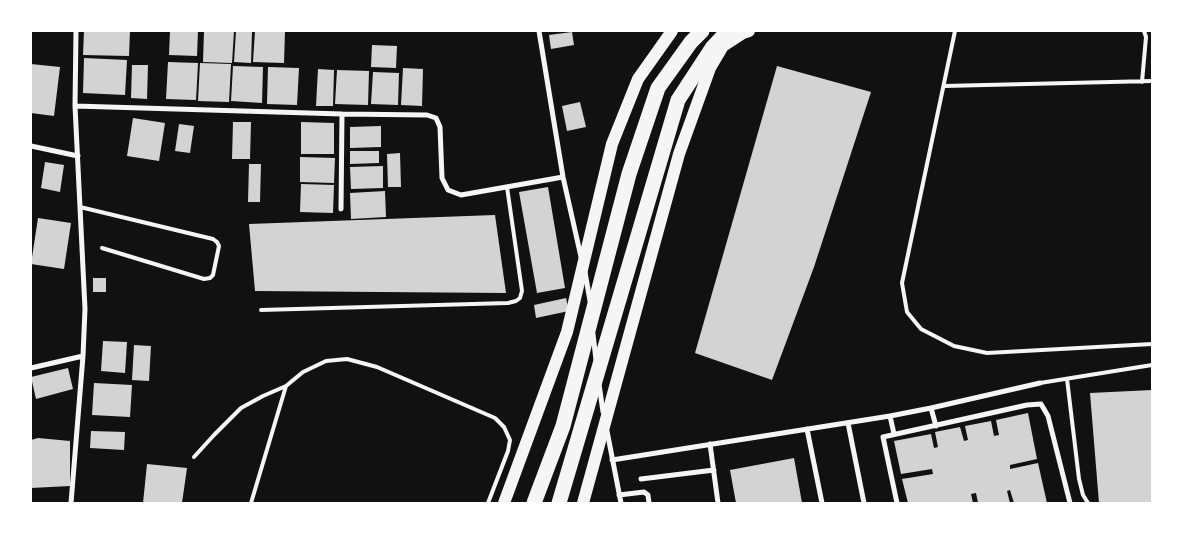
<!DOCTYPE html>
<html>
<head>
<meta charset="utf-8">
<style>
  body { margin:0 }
  #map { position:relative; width:1183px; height:534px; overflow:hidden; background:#111; font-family:Raleway,sans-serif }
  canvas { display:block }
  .frame { position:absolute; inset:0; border:32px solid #fff; pointer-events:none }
</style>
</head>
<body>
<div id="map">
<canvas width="1183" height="534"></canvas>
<div class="frame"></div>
</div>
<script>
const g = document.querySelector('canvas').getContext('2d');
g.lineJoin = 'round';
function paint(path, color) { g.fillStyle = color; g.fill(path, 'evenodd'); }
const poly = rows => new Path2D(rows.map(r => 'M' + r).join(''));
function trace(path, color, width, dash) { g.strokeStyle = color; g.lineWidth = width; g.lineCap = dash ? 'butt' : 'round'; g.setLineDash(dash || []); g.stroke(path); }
const building = poly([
  [84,31,130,31,129,56,83,55],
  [170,31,198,31,197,56,169,55],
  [204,31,234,31,232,63,203,62],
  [236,31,252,32,251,63,234,62],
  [255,31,285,31,284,63,253,62],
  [572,32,574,45,551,49,549,35],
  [372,45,397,46,396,68,371,67],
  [84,58,127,60,125,95,83,93],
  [168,62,198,63,196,100,166,99],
  [200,63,231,64,229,102,198,101],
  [31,64,60,67,54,116,31,113],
  [132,65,148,65,147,99,131,98],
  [233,66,263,67,262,103,231,101],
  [777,66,871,92,814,267,772,380,695,353],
  [268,67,299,68,297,105,267,104],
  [403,68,423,69,422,106,401,105],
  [318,69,334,70,333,106,316,106],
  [337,70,369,71,368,105,335,104],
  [373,72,399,73,398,105,371,104],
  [580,102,586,127,567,131,562,106],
  [133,118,165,123,159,161,127,156],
  [233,122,251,122,250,159,232,159],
  [301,122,334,123,334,154,301,154],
  [179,124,194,126,190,153,175,151],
  [381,126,381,147,350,148,350,127],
  [350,151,379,151,379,163,350,164],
  [400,153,401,187,388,187,387,154],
  [300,157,335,158,334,183,300,182],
  [45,162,64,165,60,192,41,188],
  [249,164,261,164,260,202,248,202],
  [383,166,383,188,351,189,350,167],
  [301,184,334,185,333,213,300,212],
  [548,187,565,288,537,293,519,192],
  [385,191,386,217,351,219,350,193],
  [495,215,506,293,255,291,249,224],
  [38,218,71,223,64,269,31,264],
  [93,278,106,278,106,292,93,292],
  [566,298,569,311,536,318,534,305],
  [103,341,127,342,125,373,101,371],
  [134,345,151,346,149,381,132,380],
  [68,368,73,389,36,399,31,377],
  [94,383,132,385,130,417,92,415],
  [1152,390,1152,502,1099,503,1090,393],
  [1028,413,1037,459,1010,465,1010,469,1038,463,1047,503,1014,503,1010,490,1007,491,1010,503,978,503,976,493,971,494,973,503,908,503,902,479,933,474,932,469,901,474,894,441,931,434,934,448,938,447,935,432,960,427,964,441,968,440,965,426,991,421,994,436,999,435,996,420],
  [91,431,125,432,124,450,90,448],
  [38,438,70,441,70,486,31,488,31,440],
  [794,458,802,503,736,503,730,470],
  [147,464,187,468,182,503,143,503]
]);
const service = poly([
  [955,31,902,283,907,312,921,329,954,346,987,353,1152,344],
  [1142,82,1146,37,1144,31],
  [944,86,1152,81],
  [80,207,213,239,217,242,219,246,213,275,210,278,204,279,102,248],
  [261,310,508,303,516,301,520,298,522,291,507,187],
  [1067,379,1079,479,1083,495,1088,503],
  [1040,383,1152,365],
  [194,457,214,435,241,408,263,396,286,386],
  [251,503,286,386,303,372,326,361,347,359,377,367,495,418,504,427,510,440,508,451,488,503]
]);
const minor = poly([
  [539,31,563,177,581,257],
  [75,106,342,114],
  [31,146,78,156],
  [341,209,342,114,427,115,436,118,440,127,442,178,448,190,461,195,563,177],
  [585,272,590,301],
  [593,334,596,360],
  [31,368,83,356],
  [599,384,603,412],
  [931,408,936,426],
  [890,416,894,434],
  [848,423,864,503],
  [807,429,822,503],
  [607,431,621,503],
  [710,444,718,503],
  [612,460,890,416,931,408,1040,383],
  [641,479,714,470],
  [619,495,644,492,648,495,649,503],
  [71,503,83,356,85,309,75,106,76,31],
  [897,503,883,437,1027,405,1041,404,1048,416,1070,503]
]);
const primary = poly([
  [504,503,567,332,612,144,638,79,672,31],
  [583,503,679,154,710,68,723,46,743,33,749,31]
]);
const motorway = poly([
  [534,503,563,426,629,174,658,88,691,42,702,31],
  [559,503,678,100,712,48,728,31]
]);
paint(building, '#d3d3d3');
trace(service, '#f5f5f5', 4);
trace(minor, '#f5f5f5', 5);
trace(primary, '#f5f5f5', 12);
trace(motorway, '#f5f5f5', 15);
</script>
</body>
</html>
